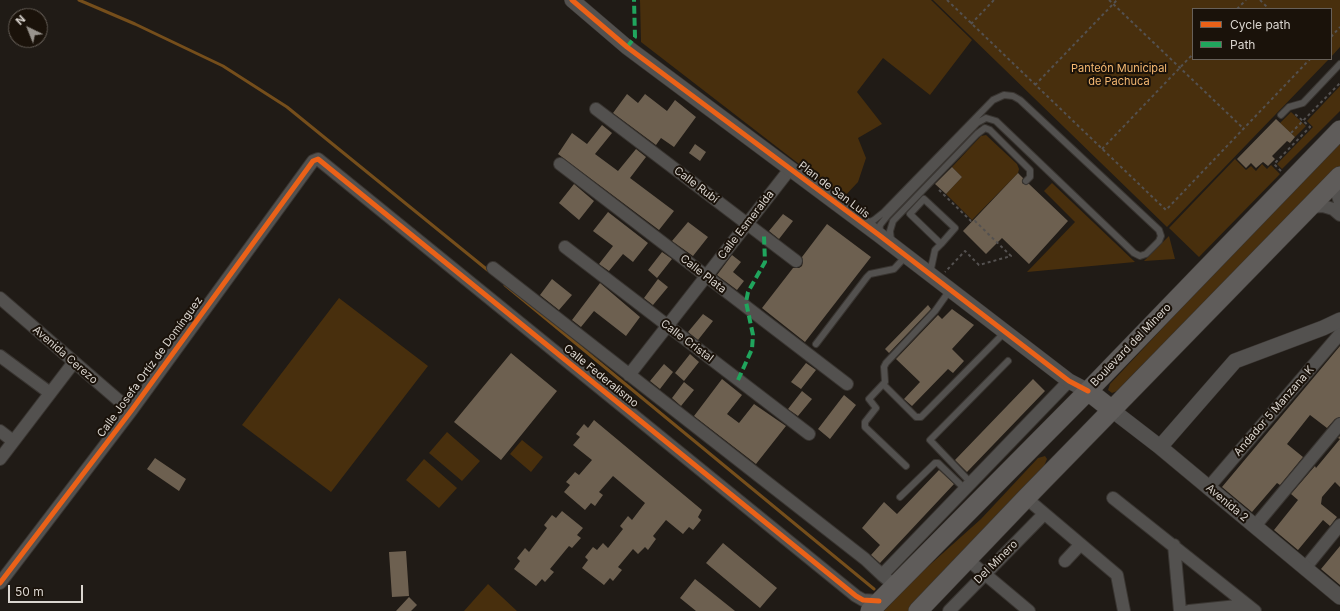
<!DOCTYPE html>
<html>
<head>
<meta charset="utf-8">
<style>
  body { margin:0 }
  #map { position:relative; width:1340px; height:611px; overflow:hidden; background:#201b16; font-family:Inter,sans-serif }
  canvas { display:block }
  .legend { position:absolute; left:1192px; top:8px; width:140px; height:52px; box-sizing:border-box; background:#1a120a; border:1px solid #676059; margin:0; padding:5px 7px; list-style:none; font-size:12px; color:#dad5cf }
  .legend li { display:flex; align-items:center; gap:8px; height:20px }
  .legend b { width:20px; border:1px solid #676059 }
  .north { position:absolute; left:8px; top:8px; width:40px; height:40px; box-sizing:border-box; background:#1a120a; border:1px solid #676059; border-radius:50%; rotate:317deg; font-size:11px; font-weight:700; line-height:16px; text-align:center; color:#dad5cf }
  .north::after { content:''; display:block; margin:auto; width:14px; height:18px; background:#99948e; clip-path:polygon(50% 0,100% 100%,50% 72%,0 100%) }
  .scale { position:absolute; left:8px; top:585px; width:75px; height:18px; box-sizing:border-box; border:2px solid #dad5cf; border-top:0; padding-left:5px; font-size:12px; line-height:14px; white-space:nowrap; color:#dad5cf; -webkit-text-stroke:3px #1a120a; paint-order:stroke }
</style>
</head>
<body>
<div id="map">
<canvas width="1340" height="611"></canvas>
<ul class="legend">
<li><b style="height:5px;background:#ea6118"></b>Cycle path</li>
<li><b style="height:5px;background:#20a55d"></b>Path</li>
</ul>
<div class="north">N</div>
<div class="scale">50 m</div>
</div>
<script>
const g = document.querySelector('canvas').getContext('2d');
g.lineJoin = 'round';
function paint(path, color) { g.fillStyle = color; g.fill(path, 'evenodd'); }
const poly = rows => new Path2D(rows.map(r => 'M' + r).join(''));
function trace(path, color, width, dash) { g.strokeStyle = color; g.lineWidth = width; g.lineCap = dash ? 'butt' : 'round'; g.setLineDash(dash || []); g.stroke(path); }
function drawText(font, color, halo, rows, align = 'center') {
  g.font = font + ' Inter,sans-serif'; g.lineWidth = 4; g.setLineDash([]); g.textBaseline = 'middle'; g.strokeStyle = halo; g.fillStyle = color; for (const [text, x, y, turn = 0] of rows) {
    g.save(); g.translate(x, y); g.rotate((+turn || 0) * Math.PI / 180); g.textAlign = isNaN(turn) ? turn : align; if (halo) g.strokeText(text, 0, 0); g.fillText(text, 0, 0); g.restore();
  }
}
const green = poly([
  [640,0,931,0,972,40,930,95,883,58,857,92,882,124,858,138,866,158,858,182,843,198,641,42],
  [933,0,1340,0,1340,47,1331,57,1331,9,1193,9,1193,59,1329,59,1167,227],
  [1340,86,1340,111,1282,169,1277,164,1313,127,1307,121],
  [1291,112,1306,126,1295,137,1280,123],
  [986,135,1017,164,1019,169,1018,173,972,220,946,194,962,177,952,167,981,136],
  [1340,142,1340,167,1200,312,1143,364,1117,391,1112,393,1108,390,1110,384,1202,286],
  [1235,159,1246,170,1251,166,1256,171,1262,164,1267,169,1271,165,1280,174,1199,257,1169,228],
  [1052,183,1135,262,1027,272,1075,222,1044,191],
  [1169,236,1175,259,1144,261],
  [339,298,428,366,331,492,242,425],
  [447,432,480,461,462,481,429,453],
  [522,440,543,457,531,472,510,454],
  [1045,456,1047,459,1044,466,977,536,911,611,884,611,914,579,981,519,1038,458],
  [424,459,457,488,439,508,406,480],
  [488,584,517,611,464,611]
]);
const stream = poly([
  [79,0,135,24,223,66,287,107,490,272],
  [505,285,874,589]
]);
const building = poly([
  [627,94,638,103,645,94,667,111,675,100,696,117,674,147,661,138,656,145,613,113],
  [1276,119,1295,137,1290,143,1287,141,1272,156,1275,159,1268,166,1263,162,1256,168,1251,163,1246,168,1237,159],
  [602,125,612,133,595,154,618,171,636,149,646,157,630,178,674,211,659,230,558,154,572,133,587,144],
  [695,144,706,152,700,161,689,153],
  [952,167,962,177,946,194,935,184],
  [1018,173,1023,178,1022,182,1023,184,1029,184,1068,221,1029,264,1002,238,986,254,963,231],
  [574,184,594,201,579,220,559,203],
  [608,212,648,243,633,262,623,254,609,271,599,264,613,246,593,231],
  [783,214,793,221,779,239,769,231],
  [688,222,708,237,693,256,672,241],
  [827,224,871,257,805,342,762,308,793,268,799,268,802,266,803,262,802,257],
  [662,252,672,259,657,278,648,270],
  [732,255,741,262,733,272,744,281,737,290,717,275],
  [552,279,572,295,559,310,540,295],
  [658,279,668,287,653,305,644,298],
  [600,283,640,317,626,336,594,311,581,327,572,320],
  [928,305,931,309,889,353,885,349],
  [952,309,974,325,952,349,964,361,953,373,948,369,912,406,904,399,920,382,896,359,938,315,942,319],
  [703,314,713,321,698,340,688,332],
  [1340,346,1340,417,1335,419,1327,428,1310,415,1287,444,1303,457,1280,485,1277,483,1252,512,1222,487],
  [511,353,557,391,501,460,454,422],
  [690,354,699,362,684,381,675,373],
  [806,363,816,370,801,389,791,382],
  [664,364,673,372,660,389,650,381],
  [722,379,742,395,727,414,739,423,754,404,786,426,756,464,694,416],
  [1033,379,1045,391,967,472,955,460],
  [684,382,694,390,681,406,672,398],
  [802,391,812,399,798,416,788,409],
  [844,395,856,405,830,439,818,429],
  [594,420,702,510,698,517,701,520,693,530,689,527,683,534,666,520,653,536,656,539,648,550,645,547,638,554,633,549,618,567,622,570,613,581,610,578,604,585,582,568,588,560,585,557,593,547,597,550,603,543,608,548,623,529,620,526,628,516,632,520,645,503,613,476,599,492,603,495,595,506,591,503,585,510,564,492,570,485,566,482,575,472,579,475,592,460,573,445,580,437,576,434,584,424,588,428],
  [1340,436,1340,487,1335,482,1322,497,1321,504,1337,517,1330,526,1323,520,1298,550,1274,530,1298,500,1291,494,1315,466,1316,468,1340,439,1338,438],
  [155,458,186,479,179,491,147,469],
  [939,470,954,484,880,563,871,555,880,545,862,528,884,502,897,514],
  [562,511,583,528,577,535,581,538,572,548,569,546,550,569,554,572,545,582,542,579,536,586,514,569,520,561,517,558,525,548,529,552,547,528,544,525,552,515,556,518],
  [723,543,777,588,760,608,706,563],
  [1340,546,1340,585,1321,569],
  [406,551,409,596,392,597,389,552],
  [695,579,735,611,696,611,680,598],
  [409,597,417,605,411,611,396,611]
]);
const path = poly([
  [947,0,1166,210,1310,59],
  [1109,0,1244,129],
  [1260,0,1269,9],
  [1237,9,1246,0],
  [971,24,994,0],
  [1331,37,1340,27],
  [1035,85,1117,0],
  [1291,133,1340,83],
  [1102,149,1193,54],
  [1281,171,1274,164,1310,127,1295,114],
  [939,190,971,221,975,221,1011,256,979,265,965,251,945,272]
]);
const service = poly([
  [1281,115,1289,107,1303,103,1340,64],
  [866,224,874,220,884,212,993,100,1004,95,1013,96,1020,100,1159,230,1161,236,1159,241,1146,254,1140,256,1134,253,996,121,986,118,977,123,888,215,880,225,879,234],
  [891,241,890,231,893,221,977,134,985,128,990,130,1030,170,1030,177,1026,181],
  [930,273,935,250,941,244,955,228,924,199,910,214,941,244],
  [816,344,867,277,870,274,894,269,906,256],
  [883,384,916,417,921,417,1004,333],
  [906,466,865,427,865,422,876,408,869,399,885,382,884,367,886,363,935,311,950,290],
  [971,483,930,440,1008,361],
  [900,497,935,463,938,463,965,489]
]);
const minor = poly([
  [596,109,796,261],
  [560,164,847,384],
  [1338,179,1336,190,1340,202],
  [1310,207,1323,206,1333,209,1340,215],
  [565,247,809,434],
  [493,268,865,559,882,575],
  [0,298,131,411],
  [0,356,50,393],
  [629,375,790,169],
  [0,431,13,441],
  [0,459,74,362],
  [1208,488,1340,334],
  [1026,498,1117,575,1124,611],
  [1113,498,1255,611],
  [1255,526,1340,424],
  [1174,545,1180,611],
  [967,559,1029,611],
  [1065,561,1080,545],
  [1305,568,1340,525],
  [888,580,882,575,1069,381],
  [0,583,131,411,313,161,318,159,856,596,863,600,879,601],
  [949,611,1044,514],
  [1189,611,1247,605]
]);
const tertiary = poly([
  [572,0,627,47,879,235,1069,381,1088,391],
  [1112,410,1160,447,1340,597],
  [1160,447,1235,361,1323,328,1340,320]
]);
const primary = poly([
  [1088,391,1112,410],
  [870,611,1088,391,1340,130],
  [918,611,1026,498,1340,176]
]);
const quiet = poly([
  [627,47,635,37,634,0],
  [738,380,752,349,753,335,746,302,748,292,765,262,764,236]
]);
const cycleway = poly([
  [572,0,627,47,879,235,1069,381,1088,391],
  [0,583,131,411,313,161,318,159,856,596,863,600,879,601]
]);
const parkNames = [
  ["Panteón Municipal",1119,69],
  ["de Pachuca",1119,82]
];
const streetNames = [
  ["Calle Rubí",696,185,37],
  ["Plan de San Luis",834,190,37],
  ["Calle Esmeralda",746,225,-52],
  ["Calle Plata",703,274,38],
  ["Calle Cristal",687,341,37],
  ["Boulevard del Minero",1131,345,-46],
  ["Avenida Cerezo",65,355,41],
  ["Calle Josefa Ortíz de Domínguez",150,367,-54],
  ["Calle Federalismo",601,376,39],
  ["Andador 5 Manzana K",1274,411,-49],
  ["Avenida 2",1227,503,40],
  ["Del Minero",996,562,-45]
];
paint(green, '#482f0d');
trace(stream, '#754e1b', 3);
paint(building, '#6d6050');
trace(service, '#393531', 8);
trace(minor, '#393531', 14);
trace(tertiary, '#393531', 16);
trace(primary, '#393531', 20);
trace(path, '#545150', 2, [3, 3]);
trace(service, '#53514f', 6);
trace(minor, '#53514f', 12);
trace(tertiary, '#53514f', 15);
trace(primary, '#5f5c5a', 19);
trace(quiet, '#20a55d', 4, [8, 4]);
trace(cycleway, '#ea6118', 5);
drawText('11px', '#f6b972', '#1a120a', parkNames);
drawText('11px', '#dad5cf', '#1a120a', streetNames);
</script>
</body>
</html>
